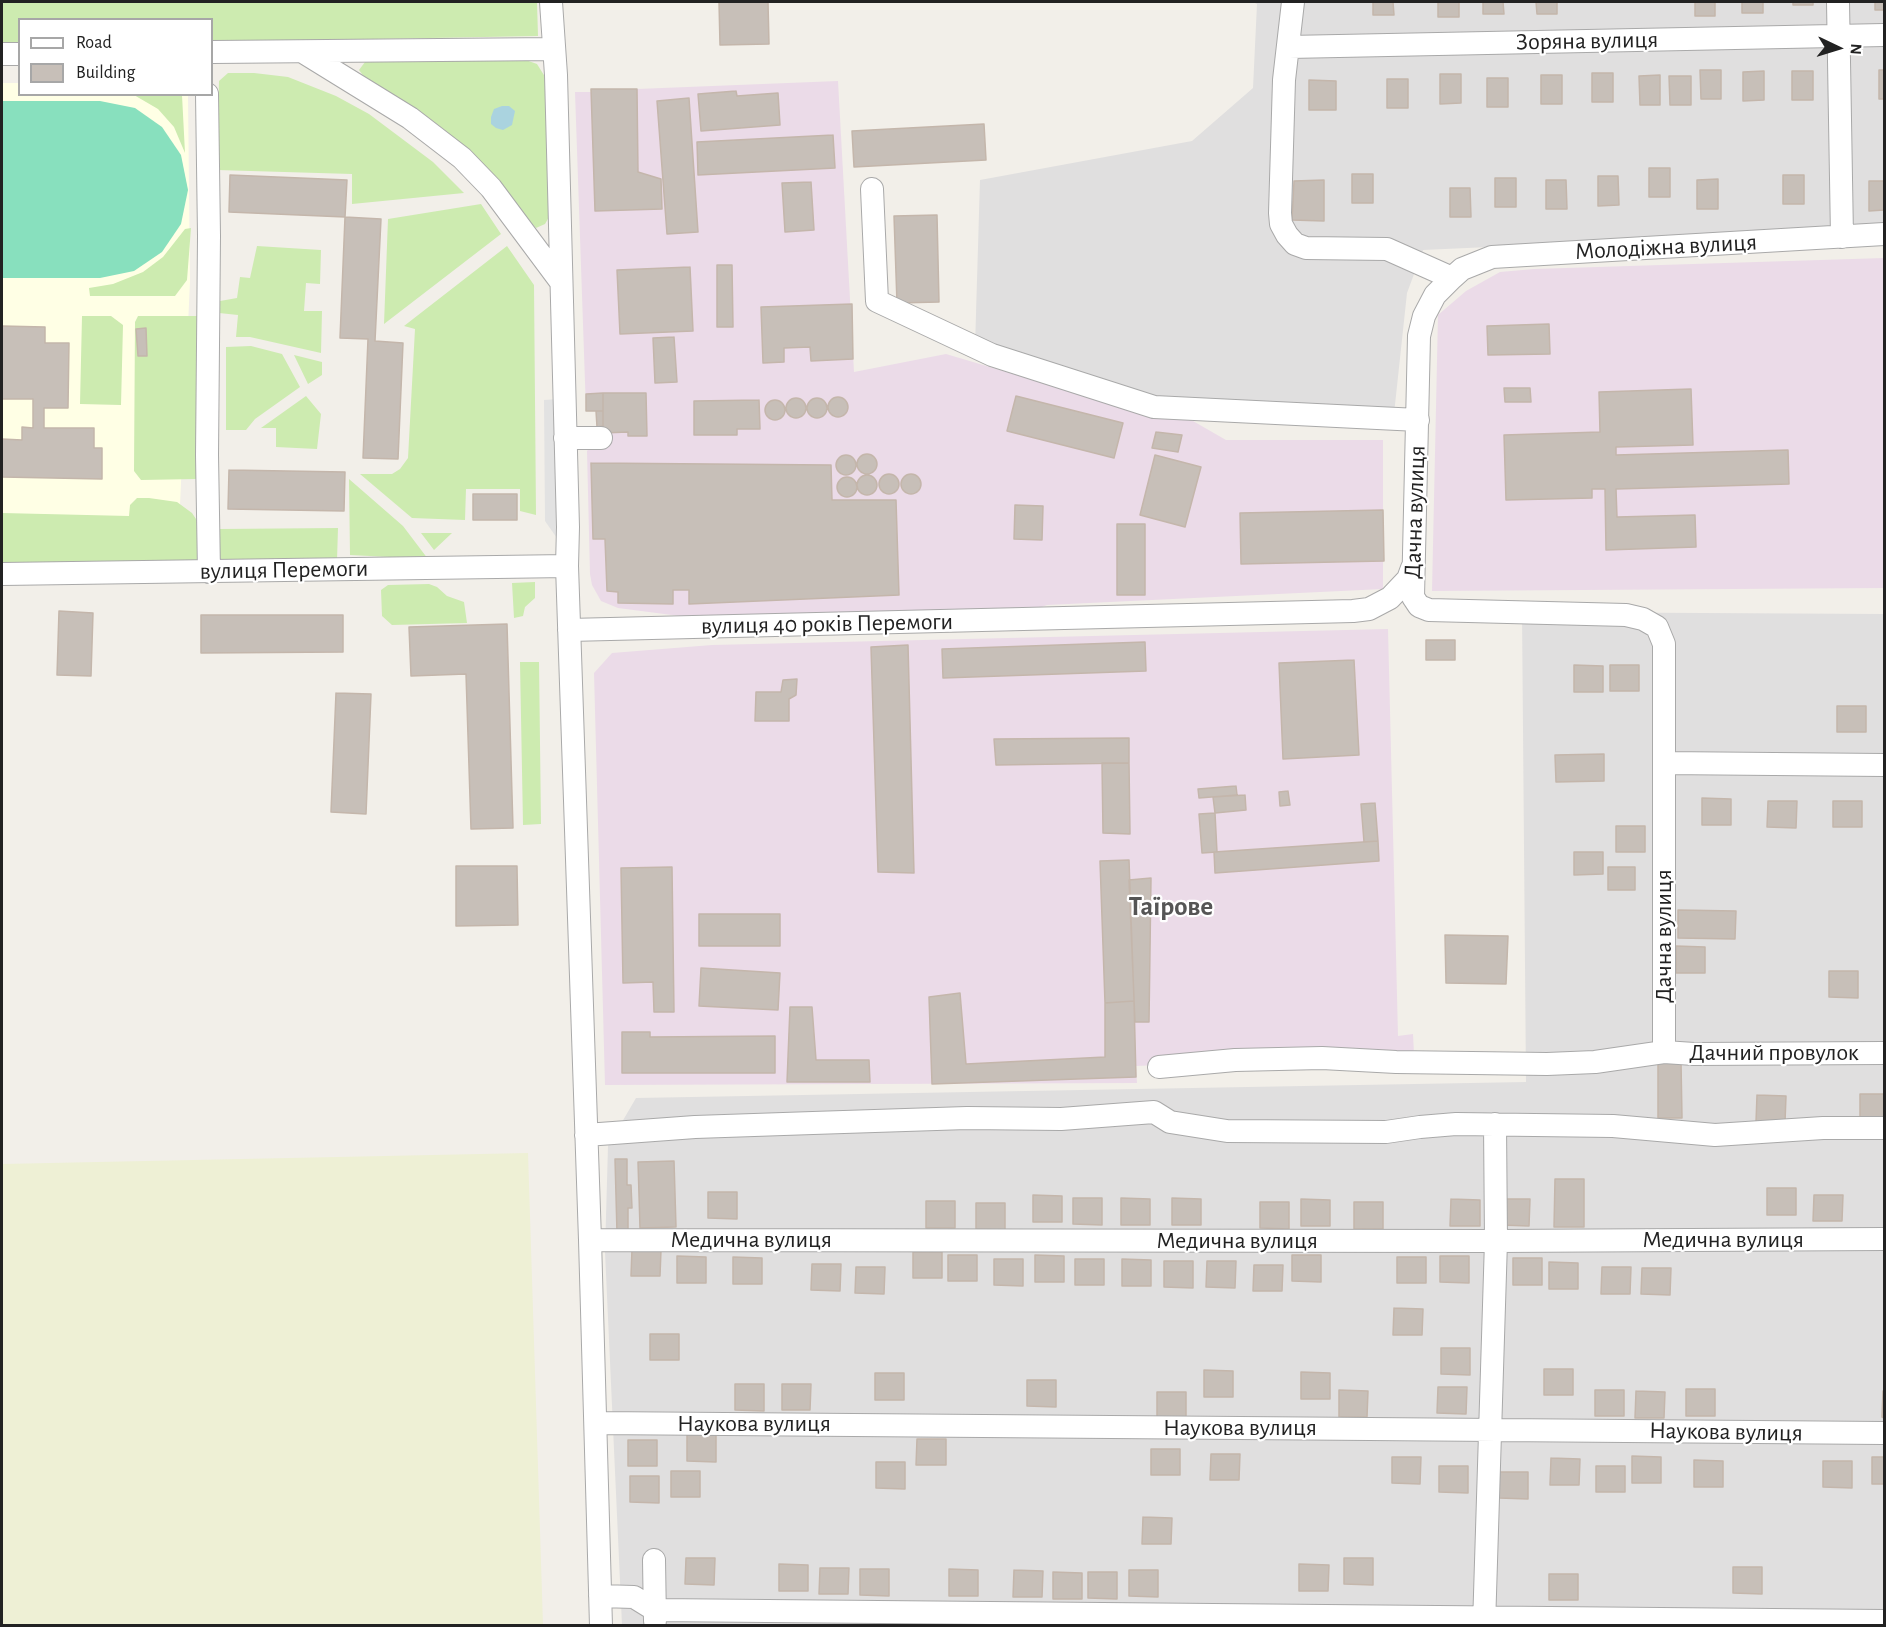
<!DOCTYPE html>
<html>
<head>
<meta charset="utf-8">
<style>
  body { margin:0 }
  #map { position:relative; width:1886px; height:1627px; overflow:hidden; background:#f2efe9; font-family:"Alegreya Sans",sans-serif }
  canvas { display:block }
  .frame { position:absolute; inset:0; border:3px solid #222; pointer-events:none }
  .legend { position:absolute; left:18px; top:18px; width:195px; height:78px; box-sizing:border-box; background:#fff; border:2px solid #a7a7a7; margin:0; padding:8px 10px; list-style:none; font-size:18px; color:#222 }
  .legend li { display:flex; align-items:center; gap:12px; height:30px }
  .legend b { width:30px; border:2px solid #a7a7a7 }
  .north { position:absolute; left:1808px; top:18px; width:60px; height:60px; -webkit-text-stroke:4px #fff; paint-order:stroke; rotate:94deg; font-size:16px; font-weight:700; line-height:24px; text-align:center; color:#222 }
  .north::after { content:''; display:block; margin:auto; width:21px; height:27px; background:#222; clip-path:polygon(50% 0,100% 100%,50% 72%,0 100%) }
</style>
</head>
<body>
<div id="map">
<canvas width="1886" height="1627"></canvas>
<div class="frame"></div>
<ul class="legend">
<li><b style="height:8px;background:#fff"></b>Road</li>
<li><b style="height:16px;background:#c7bfb8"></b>Building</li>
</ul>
<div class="north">N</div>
</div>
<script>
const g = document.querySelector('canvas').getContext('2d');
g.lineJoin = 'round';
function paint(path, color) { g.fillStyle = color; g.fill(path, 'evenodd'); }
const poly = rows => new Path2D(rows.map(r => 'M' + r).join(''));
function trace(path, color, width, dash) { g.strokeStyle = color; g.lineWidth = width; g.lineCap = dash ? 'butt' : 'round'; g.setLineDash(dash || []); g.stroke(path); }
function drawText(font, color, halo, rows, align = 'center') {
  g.font = font + ' "Alegreya Sans",sans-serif'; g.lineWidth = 4.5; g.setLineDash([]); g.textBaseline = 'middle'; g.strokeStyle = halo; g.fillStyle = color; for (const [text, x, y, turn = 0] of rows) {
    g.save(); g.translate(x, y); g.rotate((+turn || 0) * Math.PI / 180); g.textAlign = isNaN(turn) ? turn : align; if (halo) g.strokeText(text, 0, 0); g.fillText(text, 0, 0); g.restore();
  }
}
const residential = poly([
  [1253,2,1884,2,1884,229,1423,250,1407,293,1394,414,1161,402,975,347,980,180,1192,141,1253,88,1257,4],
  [1522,612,1884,614,1884,1625,622,1625,605,1252,608,1146,636,1098,1526,1082]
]);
const industrial = poly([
  [838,81,854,372,946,354,1145,413,1186,417,1226,440,1383,440,1383,589,1047,605,1031,611,695,618,618,608,601,601,592,585,590,574,587,451,603,433,603,427,597,427,596,411,586,411,575,92,591,92,591,89,637,89],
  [1884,258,1884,588,1432,591,1438,315,1466,291,1500,272,1534,269],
  [1388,629,1398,1036,1413,1034,1414,1054,1136,1066,1137,1083,605,1085,594,673,612,653,712,645]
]);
const education = poly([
  [2,83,19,83,20,94,188,95,190,281,178,550,2,552]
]);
const farmland = poly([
  [528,1153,543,1625,2,1625,2,1164]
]);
const grass = poly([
  [2,2,537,2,538,36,212,42,212,20,20,20,19,44,2,44],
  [523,59,537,64,547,80,549,217,545,224,536,228,463,147,446,131,414,107,365,78,359,70,365,62],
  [228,73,254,73,288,77,336,96,369,114,433,162,464,193,352,204,352,174,217,170,219,81],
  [134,95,182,95,185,153,174,127,158,109],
  [481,204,501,234,384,324,388,219],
  [191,228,187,280,175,296,90,296,89,288,113,284,143,272,163,257,185,229],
  [257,246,321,250,320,284,306,283,304,311,322,311,321,353,250,337,236,337,238,315,219,313,220,301,237,298,240,277,250,278],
  [507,246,534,285,536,515,520,511,520,489,466,489,465,520,412,518,360,474,392,474,400,469,408,458,415,329,404,326],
  [82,316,111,316,123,325,121,405,80,404],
  [138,316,199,316,196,479,141,480,134,471,135,322],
  [251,346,282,354,300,387,255,419,246,430,226,430,226,347],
  [294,355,322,362,322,375,308,384],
  [306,396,321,414,317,449,276,447,276,428,261,428],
  [349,479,403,526,428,559,350,555],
  [137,498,149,498,177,502,192,513,200,525,201,556,197,563,2,564,2,513,129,516,130,505],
  [338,528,337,560,224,563,219,556,219,529],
  [421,533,452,533,434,550],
  [535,582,535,598,525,607,523,616,514,618,512,583],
  [429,584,437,587,447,596,464,602,467,623,392,625,382,616,381,590,388,585],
  [520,662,539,662,541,824,523,825]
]);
const pitch = poly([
  [2,101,100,101,135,108,162,127,181,155,188,190,181,224,162,252,134,271,100,278,2,278]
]);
const parking = poly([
  [558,399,559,541,545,521,544,400]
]);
const water = poly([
  [502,106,509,106,515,111,512,125,503,130,496,128,491,124,491,117,494,109]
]);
const building = poly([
  [719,2,768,2,769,44,720,45,719,2],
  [1373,2,1393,2,1394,15,1373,15,1373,2],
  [1438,2,1459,2,1459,17,1438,17,1438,2],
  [1483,2,1503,2,1504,14,1483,14,1483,2],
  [1536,2,1557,2,1557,14,1537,14,1536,2],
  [1695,2,1715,2,1715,16,1695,16,1695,2],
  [1742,2,1763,2,1763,13,1742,13,1742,2],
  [1793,2,1813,2,1813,5,1793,5,1793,2],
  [1875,2,1884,2,1884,10,1875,10,1875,2],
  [1700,70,1721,70,1721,99,1701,99,1700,70],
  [1879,70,1884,70,1884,99,1879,99,1879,70],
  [1764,71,1764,100,1743,101,1743,72,1764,71],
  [1792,71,1813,71,1813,100,1792,100,1792,71],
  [1592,73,1613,73,1613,102,1592,102,1592,73],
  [1440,74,1461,74,1461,103,1440,104,1440,74],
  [1541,75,1562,75,1562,104,1541,104,1541,75],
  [1660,75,1660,105,1640,105,1639,76,1660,75],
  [1669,76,1691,76,1691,105,1670,105,1669,76],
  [1487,78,1508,78,1508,107,1487,107,1487,78],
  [1387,79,1408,79,1408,108,1387,108,1387,79],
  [1309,80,1336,81,1336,110,1309,110,1309,80],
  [591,89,637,89,638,172,661,179,662,209,595,211,591,89],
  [736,91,737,96,778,93,780,125,701,131,698,94,736,91],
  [689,98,698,232,667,234,657,101,689,98],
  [984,124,986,160,854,167,852,131,984,124],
  [833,135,835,168,698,175,697,142,833,135],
  [1649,168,1670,168,1670,197,1649,197,1649,168],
  [1352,174,1373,174,1373,203,1352,203,1352,174],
  [230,175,347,180,345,217,229,212,230,175],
  [1783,175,1804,175,1804,204,1783,204,1783,175],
  [1598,176,1618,176,1619,205,1598,206,1598,176],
  [1495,178,1516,178,1516,207,1495,207,1495,178],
  [1718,179,1718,209,1697,209,1697,180,1718,179],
  [1324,180,1324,221,1292,220,1294,181,1324,180],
  [1546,180,1566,180,1567,209,1546,209,1546,180],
  [1869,181,1884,181,1884,210,1869,211,1869,181],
  [811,182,814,230,785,232,782,183,811,182],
  [1450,188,1470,188,1471,217,1450,217,1450,188],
  [937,215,939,302,897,303,894,216,937,215],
  [345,217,381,219,375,341,403,343,398,459,363,458,368,339,340,338,345,217],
  [717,265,732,265,733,327,717,327,717,265],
  [690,267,693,331,620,334,617,270,690,267],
  [852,304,853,359,811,361,810,347,784,348,784,362,763,363,761,307,852,304],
  [1549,324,1550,354,1488,355,1487,326,1549,324],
  [2,326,45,327,45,343,69,343,68,408,44,408,44,428,94,428,94,448,102,448,102,479,2,477,2,439,22,440,22,427,33,428,33,399,2,399,2,326],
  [146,328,147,356,138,356,136,329,146,328],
  [674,337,677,382,655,383,653,338,674,337],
  [1504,388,1530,388,1531,402,1505,402,1504,388],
  [1691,389,1693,445,1616,447,1616,455,1788,450,1789,484,1616,489,1617,517,1695,515,1696,547,1606,550,1605,489,1592,489,1592,498,1506,500,1504,435,1600,432,1599,392,1691,389],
  [603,393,603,411,586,411,586,394,603,393],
  [603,393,646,393,647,436,628,436,628,432,603,433,603,393],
  [1016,396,1123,423,1114,458,1007,431,1016,396],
  '828 407a10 10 0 1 1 20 0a10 10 0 1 1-20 0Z',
  '807 408a10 10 0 1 1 20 0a10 10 0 1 1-20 0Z',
  '786 408a10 10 0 1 1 20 0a10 10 0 1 1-20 0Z',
  [759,400,760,429,737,429,737,435,694,435,694,401,759,400],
  '765 410a10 10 0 1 1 20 0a10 10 0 1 1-20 0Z',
  [596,411,603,411,603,426,597,427,596,411],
  [1156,432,1182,435,1178,452,1152,448,1156,432],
  '857 464a10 10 0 1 1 20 0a10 10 0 1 1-20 0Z',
  [1155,455,1201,467,1185,527,1140,515,1155,455],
  '836 465a10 10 0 1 1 20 0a10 10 0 1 1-20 0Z',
  [591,463,831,465,832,500,896,500,899,595,689,604,689,590,673,590,673,604,618,603,618,592,607,591,605,539,593,539,591,463],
  [229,470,345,472,344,511,228,509,229,470],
  '879 484a10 10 0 1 1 20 0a10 10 0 1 1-20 0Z',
  '901 484a10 10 0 1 1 20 0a10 10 0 1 1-20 0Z',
  '857 485a10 10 0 1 1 20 0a10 10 0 1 1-20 0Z',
  '837 487a10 10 0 1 1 20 0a10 10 0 1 1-20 0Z',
  [473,494,517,494,517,520,473,520,473,494],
  [1015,505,1043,506,1042,540,1014,539,1015,505],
  [1383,510,1384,561,1241,564,1240,513,1383,510],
  [1117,524,1145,524,1145,595,1117,595,1117,524],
  [59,611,93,613,91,676,57,675,59,611],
  [201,615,343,615,343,652,201,653,201,615],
  [507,624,513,828,471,829,466,674,411,676,409,627,507,624],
  [1426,640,1455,640,1455,660,1426,660,1426,640],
  [1145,642,1146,671,943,678,942,649,1145,642],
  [908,645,914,873,878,872,871,647,908,645],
  [1354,660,1359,755,1283,759,1279,663,1354,660],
  [1574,665,1603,666,1603,692,1574,692,1574,665],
  [1610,665,1639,665,1639,691,1610,691,1610,665],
  [797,679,796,695,789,699,789,721,755,721,756,692,781,692,783,680,797,679],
  [336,693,371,694,366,814,331,812,336,693],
  [1837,706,1866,706,1866,732,1837,732,1837,706],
  [1129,738,1129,763,996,765,994,739,1129,738],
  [1604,754,1604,781,1556,782,1555,755,1604,754],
  [1102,763,1129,763,1130,834,1103,833,1102,763],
  [1236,786,1237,795,1199,798,1198,789,1236,786],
  [1288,791,1290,805,1280,806,1279,792,1288,791],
  [1245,795,1246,810,1215,813,1213,797,1245,795],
  [1702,798,1731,799,1731,825,1702,825,1702,798],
  [1768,801,1797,801,1796,828,1767,827,1768,801],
  [1833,801,1862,801,1862,827,1833,827,1833,801],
  [1375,803,1378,841,1364,842,1361,804,1375,803],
  [1215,813,1217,852,1202,853,1199,814,1215,813],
  [1616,826,1645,826,1645,852,1616,852,1616,826],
  [1378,841,1379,861,1215,873,1214,852,1378,841],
  [1574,852,1603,852,1603,874,1574,875,1574,852],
  [1129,860,1134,1001,1105,1003,1100,861,1129,860],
  [456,866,517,866,518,925,456,926,456,866],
  [672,867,674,1012,654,1012,653,982,623,983,621,868,672,867],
  [1608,867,1635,867,1635,890,1608,890,1608,867],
  [1151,878,1149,1022,1135,1022,1129,880,1151,878],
  [1678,910,1736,911,1735,939,1678,938,1678,910],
  [699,914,780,914,780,946,699,946,699,914],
  [1445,935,1508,936,1506,984,1446,983,1445,935],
  [1676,946,1705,947,1705,973,1676,973,1676,946],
  [701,968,780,973,778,1010,699,1006,701,968],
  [1829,971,1858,971,1858,998,1829,997,1829,971],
  [960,993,966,1064,1105,1057,1105,1003,1134,1001,1136,1077,932,1084,929,997,960,993],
  [790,1007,812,1007,816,1060,869,1060,870,1082,787,1082,790,1007],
  [622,1032,650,1032,650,1037,775,1036,775,1073,622,1073,622,1032],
  [1658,1062,1681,1062,1682,1118,1658,1118,1658,1062],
  [1860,1094,1884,1094,1884,1120,1860,1120,1860,1094],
  [1757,1095,1786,1096,1785,1122,1756,1122,1757,1095],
  [615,1159,627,1159,627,1185,631,1185,632,1208,628,1208,628,1233,617,1233,615,1159],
  [674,1161,676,1227,640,1228,638,1162,674,1161],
  [1555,1179,1584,1179,1584,1227,1554,1227,1555,1179],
  [1767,1188,1796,1188,1796,1215,1767,1215,1767,1188],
  [708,1192,737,1192,737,1219,708,1218,708,1192],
  [1033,1195,1062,1196,1062,1222,1033,1222,1033,1195],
  [1814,1195,1843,1195,1842,1221,1813,1221,1814,1195],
  [1073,1198,1102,1198,1102,1225,1073,1224,1073,1198],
  [1121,1198,1150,1199,1150,1225,1121,1225,1121,1198],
  [1172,1198,1201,1199,1201,1225,1172,1225,1172,1198],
  [1301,1199,1330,1200,1330,1226,1301,1226,1301,1199],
  [1451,1199,1480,1200,1480,1226,1450,1226,1451,1199],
  [1500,1199,1530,1199,1529,1226,1500,1225,1500,1199],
  [926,1201,955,1201,955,1228,926,1228,926,1201],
  [1260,1202,1289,1202,1289,1229,1260,1228,1260,1202],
  [1354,1202,1383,1202,1383,1229,1354,1229,1354,1202],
  [976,1203,1005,1203,1005,1230,976,1229,976,1203],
  [632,1249,661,1250,660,1276,631,1276,632,1249],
  [913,1252,942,1252,942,1278,913,1278,913,1252],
  [948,1255,977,1255,977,1281,948,1281,948,1255],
  [1035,1255,1064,1256,1064,1282,1035,1282,1035,1255],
  [1292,1255,1321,1255,1321,1282,1292,1281,1292,1255],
  [677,1256,706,1257,706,1283,677,1283,677,1256],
  [1440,1256,1469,1256,1469,1283,1440,1282,1440,1256],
  [733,1257,762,1258,762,1284,733,1284,733,1257],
  [1397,1257,1426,1257,1426,1283,1397,1283,1397,1257],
  [1513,1258,1542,1258,1542,1285,1513,1285,1513,1258],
  [994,1259,1023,1259,1023,1286,994,1285,994,1259],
  [1075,1259,1104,1259,1104,1285,1075,1285,1075,1259],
  [1122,1259,1151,1260,1151,1286,1122,1286,1122,1259],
  [1164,1261,1193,1261,1193,1288,1164,1287,1164,1261],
  [1207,1261,1236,1261,1235,1288,1206,1287,1207,1261],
  [1549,1262,1578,1263,1578,1289,1549,1289,1549,1262],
  [812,1264,841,1264,840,1291,811,1290,812,1264],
  [1254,1265,1283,1265,1282,1291,1253,1291,1254,1265],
  [856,1267,885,1267,884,1294,855,1293,856,1267],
  [1602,1267,1631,1267,1630,1294,1601,1294,1602,1267],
  [1642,1268,1671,1268,1670,1295,1641,1294,1642,1268],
  [1394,1308,1423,1309,1422,1335,1393,1335,1394,1308],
  [650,1334,679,1334,679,1360,650,1360,650,1334],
  [1441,1348,1470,1348,1470,1375,1441,1374,1441,1348],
  [1544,1369,1573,1369,1573,1395,1544,1395,1544,1369],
  [1204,1370,1233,1371,1233,1397,1204,1397,1204,1370],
  [1301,1372,1330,1373,1330,1399,1301,1399,1301,1372],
  [875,1373,904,1373,904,1400,875,1400,875,1373],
  [1027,1380,1056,1380,1056,1407,1027,1406,1027,1380],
  [735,1384,764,1384,764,1411,735,1410,735,1384],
  [782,1384,811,1384,810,1410,782,1410,782,1384],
  [1438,1387,1467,1387,1466,1414,1437,1413,1438,1387],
  [1686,1389,1715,1389,1715,1416,1686,1416,1686,1389],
  [1339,1390,1368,1391,1367,1417,1339,1417,1339,1390],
  [1595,1390,1624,1390,1624,1416,1595,1416,1595,1390],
  [1636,1391,1665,1392,1664,1418,1635,1418,1636,1391],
  [1883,1391,1884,1391,1884,1418,1882,1417,1883,1391],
  [1157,1392,1186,1392,1186,1418,1157,1418,1157,1392],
  [687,1435,716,1435,716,1462,687,1461,687,1435],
  [917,1439,946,1439,946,1465,916,1465,917,1439],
  [628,1440,657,1440,657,1466,628,1466,628,1440],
  [1151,1449,1180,1449,1180,1475,1151,1475,1151,1449],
  [1211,1454,1240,1454,1239,1480,1210,1480,1211,1454],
  [1632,1456,1661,1457,1661,1483,1632,1483,1632,1456],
  [1392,1457,1421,1457,1420,1484,1392,1483,1392,1457],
  [1872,1457,1884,1457,1884,1484,1872,1484,1872,1457],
  [1551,1458,1580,1459,1579,1485,1550,1485,1551,1458],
  [1694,1460,1723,1461,1723,1487,1694,1487,1694,1460],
  [1823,1461,1852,1461,1852,1488,1823,1487,1823,1461],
  [876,1462,905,1462,905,1489,876,1488,876,1462],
  [1439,1466,1468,1466,1468,1493,1439,1492,1439,1466],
  [1596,1466,1625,1466,1625,1492,1596,1492,1596,1466],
  [671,1471,700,1471,700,1497,671,1497,671,1471],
  [1499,1472,1528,1472,1528,1499,1499,1498,1499,1472],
  [630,1476,659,1476,659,1503,630,1502,630,1476],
  [1143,1517,1172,1518,1171,1544,1142,1544,1143,1517],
  [686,1558,715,1558,714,1585,685,1584,686,1558],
  [1344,1558,1373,1558,1373,1585,1344,1584,1344,1558],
  [779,1564,808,1565,808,1591,779,1591,779,1564],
  [1299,1564,1329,1565,1328,1591,1299,1591,1299,1564],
  [1733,1567,1762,1567,1762,1594,1733,1593,1733,1567],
  [820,1568,849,1568,848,1594,819,1594,820,1568],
  [860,1569,889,1569,889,1596,860,1595,860,1569],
  [949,1569,978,1570,978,1596,949,1596,949,1569],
  [1014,1570,1043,1571,1042,1597,1013,1597,1014,1570],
  [1129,1570,1158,1570,1158,1597,1129,1596,1129,1570],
  [1053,1572,1082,1573,1082,1599,1053,1599,1053,1572],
  [1088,1572,1117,1572,1117,1599,1088,1598,1088,1572],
  [1549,1574,1578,1574,1578,1600,1549,1600,1549,1574]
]);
const minor = poly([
  [551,2,556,75,568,527,567,566,590,1240,601,1626],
  [1293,2,1284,80,1280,213,1281,224,1287,235,1295,244,1306,248,1387,249,1452,278],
  [1838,2,1842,237],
  [1289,47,1884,35],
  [212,52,554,49],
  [303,52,410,118,462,158,491,188,561,282],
  [2,54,20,54],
  [207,94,209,236,207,455,209,572],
  [872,189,877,301,992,355,1154,407,1418,420],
  [565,438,601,438],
  [2,574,567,566],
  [569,630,1353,611,1369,609,1390,598,1408,579,1412,568],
  [1664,763,1884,765],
  [1664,1052,1664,644,1657,627,1643,619,1626,615,1429,610,1419,606,1413,597,1419,336,1424,316,1435,295,1452,278,1462,269,1492,257,1884,234],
  [1159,1067,1235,1060,1322,1058,1396,1062,1547,1064,1595,1062,1664,1052,1694,1054,1884,1053],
  [586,1135,695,1127,813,1123,967,1118,1061,1119,1154,1112,1170,1122,1227,1131,1386,1132,1420,1127,1456,1124,1613,1126,1715,1135,1823,1128,1884,1128],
  [590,1240,1496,1241,1884,1239],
  [596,1423,1884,1433],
  [654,1560,655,1621],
  [600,1596,634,1597,655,1610,1884,1621],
  [1484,1626,1496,1241,1495,1124]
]);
const streetNames = [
  ["Зоряна вулиця",1587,41,-1],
  ["Молодіжна вулиця",1666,247,-3],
  ["Дачна вулиця",1415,512,-88],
  ["вулиця Перемоги",284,570,-1],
  ["вулиця 40 років Перемоги",827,624,-1],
  ["Дачна вулиця",1664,936,-90],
  ["Дачний провулок",1774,1053],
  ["Медична вулиця",751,1240],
  ["Медична вулиця",1723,1240],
  ["Медична вулиця",1237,1241],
  ["Наукова вулиця",754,1424],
  ["Наукова вулиця",1240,1428],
  ["Наукова вулиця",1726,1432,1]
];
const quarterNames = [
  ["Таїрове",1171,907]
];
paint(residential, '#e0dfdf');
paint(industrial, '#ebdbe8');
paint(education, '#ffffe5');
paint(farmland, '#eef0d5');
paint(grass, '#cdebb0');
paint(pitch, '#88e0be');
paint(parking, '#e2e2e2');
paint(water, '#aad3df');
paint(building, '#c7bfb8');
trace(building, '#c4b6ab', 1.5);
trace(minor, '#a9a9a9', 24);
trace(minor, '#fff', 22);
drawText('24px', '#222', '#fff', streetNames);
drawText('bold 27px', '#555', '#fff', quarterNames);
</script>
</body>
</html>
